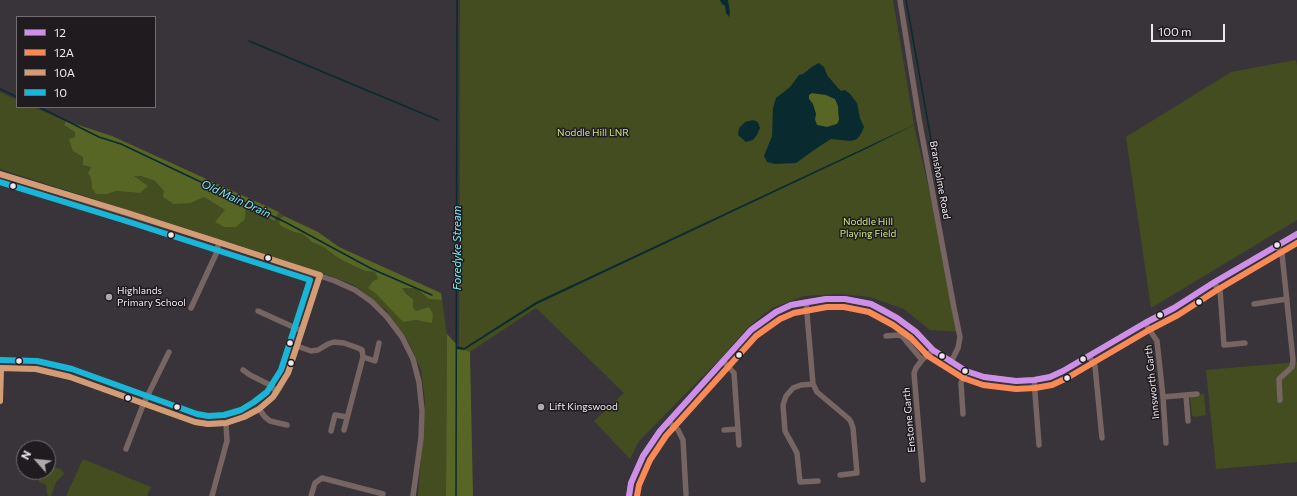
<!DOCTYPE html>
<html>
<head>
<meta charset="utf-8">
<style>
  body { margin:0 }
  #map { position:relative; width:1297px; height:496px; overflow:hidden; background:#393439; font-family:Commissioner,sans-serif }
  canvas { display:block }
  .legend { position:absolute; left:16px; top:16px; width:140px; height:92px; box-sizing:border-box; background:#1f1b1f; border:1px solid #716d71; margin:0; padding:5px 7px; list-style:none; font-size:12px; color:#ece7ed }
  .legend li { display:flex; align-items:center; gap:8px; height:20px }
  .legend b { width:20px; border:1px solid #716d71 }
  .north { position:absolute; left:16px; top:440px; width:40px; height:40px; box-sizing:border-box; background:#1f1b1f; border:1px solid #716d71; border-radius:50%; rotate:297deg; font-size:11px; font-weight:700; line-height:16px; text-align:center; color:#ece7ed }
  .north::after { content:''; display:block; margin:auto; width:14px; height:18px; background:#ada8ae; clip-path:polygon(50% 0,100% 100%,50% 72%,0 100%) }
  .scale { position:absolute; left:1151px; top:24px; width:74px; height:18px; box-sizing:border-box; border:2px solid #ece7ed; border-top:0; padding-left:5px; font-size:12px; line-height:14px; white-space:nowrap; color:#ece7ed; -webkit-text-stroke:3px #1f1b1f; paint-order:stroke }
</style>
</head>
<body>
<div id="map">
<canvas width="1297" height="496"></canvas>
<ul class="legend">
<li><b style="height:5px;background:#ce8fe9"></b>12</li>
<li><b style="height:5px;background:#f98a56"></b>12A</li>
<li><b style="height:5px;background:#d39c74"></b>10A</li>
<li><b style="height:5px;background:#1ab6d8"></b>10</li>
</ul>
<div class="north">N</div>
<div class="scale">100 m</div>
</div>
<script>
const g = document.querySelector('canvas').getContext('2d');
g.lineJoin = 'round';
function paint(path, color) { g.fillStyle = color; g.fill(path, 'evenodd'); }
const poly = rows => new Path2D(rows.map(r => 'M' + r).join(''));
function trace(path, color, width, dash) { g.strokeStyle = color; g.lineWidth = width; g.lineCap = dash ? 'butt' : 'round'; g.setLineDash(dash || []); g.stroke(path); }
function drawText(font, color, halo, rows, align = 'center') {
  g.font = font + ' Commissioner,sans-serif'; g.lineWidth = 3; g.setLineDash([]); g.textBaseline = 'middle'; g.strokeStyle = halo; g.fillStyle = color; for (const [text, x, y, turn = 0] of rows) {
    g.save(); g.translate(x, y); g.rotate((+turn || 0) * Math.PI / 180); g.textAlign = isNaN(turn) ? turn : align; if (halo) g.strokeText(text, 0, 0); g.fillText(text, 0, 0); g.restore();
  }
}
const green = poly([
  [460,0,893,0,915,130,956,302,958,323,961,332,930,330,904,309,870,297,841,294,804,296,772,308,748,327,722,357,639,441,630,459,594,421,624,393,536,308,470,352,459,347],
  [1296,60,1297,66,1297,220,1151,308,1126,137,1231,72],
  [0,92,17,100,17,107,33,107,66,121,64,125,75,132,75,137,83,157,91,167,88,173,91,178,92,188,107,194,116,191,140,193,134,176,141,176,155,181,164,191,191,203,204,197,225,210,236,226,245,219,246,206,273,221,279,212,284,216,281,218,294,232,303,234,312,242,324,247,334,255,365,271,375,272,379,279,368,288,376,294,403,322,416,320,422,321,429,307,416,311,413,307,413,299,406,294,402,288,416,288,429,299,442,300,447,334,446,496,418,496,425,401,421,370,409,343,386,310,354,285,312,269,0,169],
  [1297,362,1297,462,1216,469,1206,370],
  [1204,394,1206,415,1194,417,1192,415,1190,398,1193,395],
  [83,459,151,487,147,496,66,496],
  [48,461,51,462,54,467,62,470,64,474,56,482,51,496,49,496,47,494,46,485,39,482,39,472,48,472]
]);
const forest = poly([
  [812,93,826,95,835,99,838,106,839,120,837,124,827,127,817,125,815,120,813,104,809,99,809,95],
  [66,121,112,136,279,212,274,221,246,206,245,219,236,227,224,227,215,222,225,210,204,197,191,203,174,204,163,197,164,191,155,181,141,176,134,176,148,186,140,193,116,191,107,194,96,194,92,188,91,178,88,173,91,167,83,165,83,157,73,151,69,139,75,137,75,132,64,125],
  [284,216,318,232,339,247,441,293,442,300,429,299,416,288,402,288,406,294,413,299,413,307,416,311,429,307,433,314,432,323,416,320,403,322,376,294,368,288,373,281,378,279,375,272,365,271,344,261,334,255,324,247,312,242,303,234,294,232,281,226,279,223,281,218],
  [447,334,459,347,470,352,473,496,446,496]
]);
const water = poly([
  [720,0,728,0,730,12,729,17,726,13,725,6,722,4],
  [819,63,824,67,827,75,838,88,841,91,845,90,850,94,857,103,860,118,864,127,861,134,857,139,851,141,831,139,820,146,796,163,775,164,767,162,764,156,772,136,773,108,776,98,790,87,799,75,803,74,813,66],
  [812,93,826,95,835,99,838,106,839,120,837,124,827,127,817,125,815,120,816,114,813,104,809,99,809,95],
  [753,120,758,122,760,128,757,135,753,140,746,142,738,135,739,128,745,122],
  [920,122,868,148,537,304,464,350,457,349,457,346,464,348,536,302]
]);
const stream = poly([
  [906,0,944,212],
  [249,41,438,120],
  [0,89,17,97],
  [39,107,99,137,121,144,285,222,372,269,432,295],
  [456,496,457,0]
]);
const minor = poly([
  [900,0,919,119,954,308,960,337,958,348,951,362],
  [0,174,219,242,335,281,355,290,372,302,387,317,402,337,413,359,419,382,422,411,421,438,413,496],
  [1277,246,1282,254,1293,360,1292,367,1279,379,1280,400],
  [1213,283,1220,290,1224,345,1245,343],
  [806,302,813,384,817,392,849,419,851,422,853,428,857,473,840,475],
  [1254,304,1287,299],
  [191,308,216,254,219,242],
  [258,311,302,331],
  [1145,323,1157,341,1163,397,1166,443],
  [886,336,898,335,902,336,922,360],
  [297,346,311,351,318,350,328,344,334,342,344,343,358,348,362,350,363,357,344,430],
  [1089,356,1095,366,1102,438],
  [363,357,375,361,379,343],
  [723,361,734,373,739,445],
  [0,368,36,369,70,377,195,422,208,424,226,423,244,417,259,409,273,397,277,392,288,373,320,275],
  [243,370,250,375,270,385,277,392],
  [1034,380,1039,445],
  [813,384,801,385,793,388,786,396,783,405,785,431,797,453,800,482,818,481],
  [1186,395,1188,421],
  [1163,397,1197,394],
  [0,401,1,368],
  [259,409,265,417,270,421,287,425],
  [963,414,961,383,966,371],
  [669,422,678,430,683,440,686,494],
  [724,430,738,429],
  [331,431,335,415,347,417],
  [126,449,143,405,169,352],
  [923,480,914,373,916,368,922,360,933,350],
  [212,496,227,441,226,423],
  [311,496,315,483,322,478,383,494],
  [629,496,631,483,643,456,660,431,751,330,776,312,791,305,806,302,826,299,845,299,871,304,884,310,897,318,916,332,933,350,966,371,984,377,1016,381,1034,380,1050,377,1063,371,1145,323,1174,308,1213,283,1297,234]
]);
const bus1 = poly([
  [629,496,631,483,643,456,660,431,751,330,776,312,791,305,826,299,845,299,871,304,897,318,916,332,933,350,966,371,984,377,1016,381,1034,380,1050,377,1063,371,1145,323,1174,308,1213,283,1297,234]
]);
const bus2 = poly([
  [637,496,639,485,650,460,666,436,756,336,780,319,794,313,827,307,844,307,869,312,893,325,911,338,928,356,963,378,983,385,1016,389,1035,388,1052,385,1067,378,1149,330,1178,315,1217,290,1297,243]
]);
const bus3 = poly([
  [0,174,128,213,320,275,288,373,273,397,259,409,244,417,226,423,208,424,195,422,70,377,36,369,1,368,0,401]
]);
const bus4 = poly([
  [0,182,126,221,310,280,281,370,267,392,254,402,241,410,224,415,208,416,197,414,72,369,37,361,0,360]
]);
const markers = [
  [13,186,3.5,"#ece7ed"],
  [171,235,3.5,"#ece7ed"],
  [1277,245,3.5,"#ece7ed"],
  [268,258,3.5,"#ece7ed"],
  [109,297,4,"#ada8ae"],
  [1199,302,3.5,"#ece7ed"],
  [1160,315,3.5,"#ece7ed"],
  [290,343,3.5,"#ece7ed"],
  [739,355,3.5,"#ece7ed"],
  [942,356,3.5,"#ece7ed"],
  [1083,359,3.5,"#ece7ed"],
  [19,361,3.5,"#ece7ed"],
  [291,363,3.5,"#ece7ed"],
  [965,371,3.5,"#ece7ed"],
  [1067,378,3.5,"#ece7ed"],
  [128,398,3.5,"#ece7ed"],
  [177,407,3.5,"#ece7ed"],
  [541,407,4,"#ada8ae"]
];
const parkNames = [
  ["Noddle Hill LNR",593,133],
  ["Noddle Hill",868,222],
  ["Playing Field",868,234]
];
const streetNames = [
  ["Bransholme Road",940,180,80],
  ["Innsworth Garth",1152,382,-96],
  ["Enstone Garth",909,420,-95]
];
const poiNames = [
  ["Highlands",117,291],
  ["Primary School",117,303],
  ["Lift Kingswood",549,407]
];
const waterNames = [
  ["Old Main Drain",236,199,25],
  ["Foredyke Stream",457,248,-90]
];
paint(green, '#434d20');
paint(forest, '#586625');
paint(water, '#092b2f');
trace(stream, '#092b2f', 1.5);
trace(minor, '#766562', 5.5);
trace(bus1, '#ce8fe9', 6);
trace(bus2, '#f98a56', 6);
trace(bus3, '#d39c74', 6);
trace(bus4, '#1ab6d8', 6);
for (const [x, y, r, color] of markers) { const dot = new Path2D(); dot.arc(x, y, r, 0, 2 * Math.PI); g.fillStyle = color; g.fill(dot); trace(dot, '#1f1b1f', 1.5); }
drawText('10px', '#cae47d', '#1f1b1f', parkNames);
drawText('10px', '#ece7ed', '#1f1b1f', streetNames);
drawText('10px', '#ece7ed', '#1f1b1f', poiNames, 'left');
drawText('italic 11px', '#79ebfa', '#1f1b1f', waterNames);
</script>
</body>
</html>
